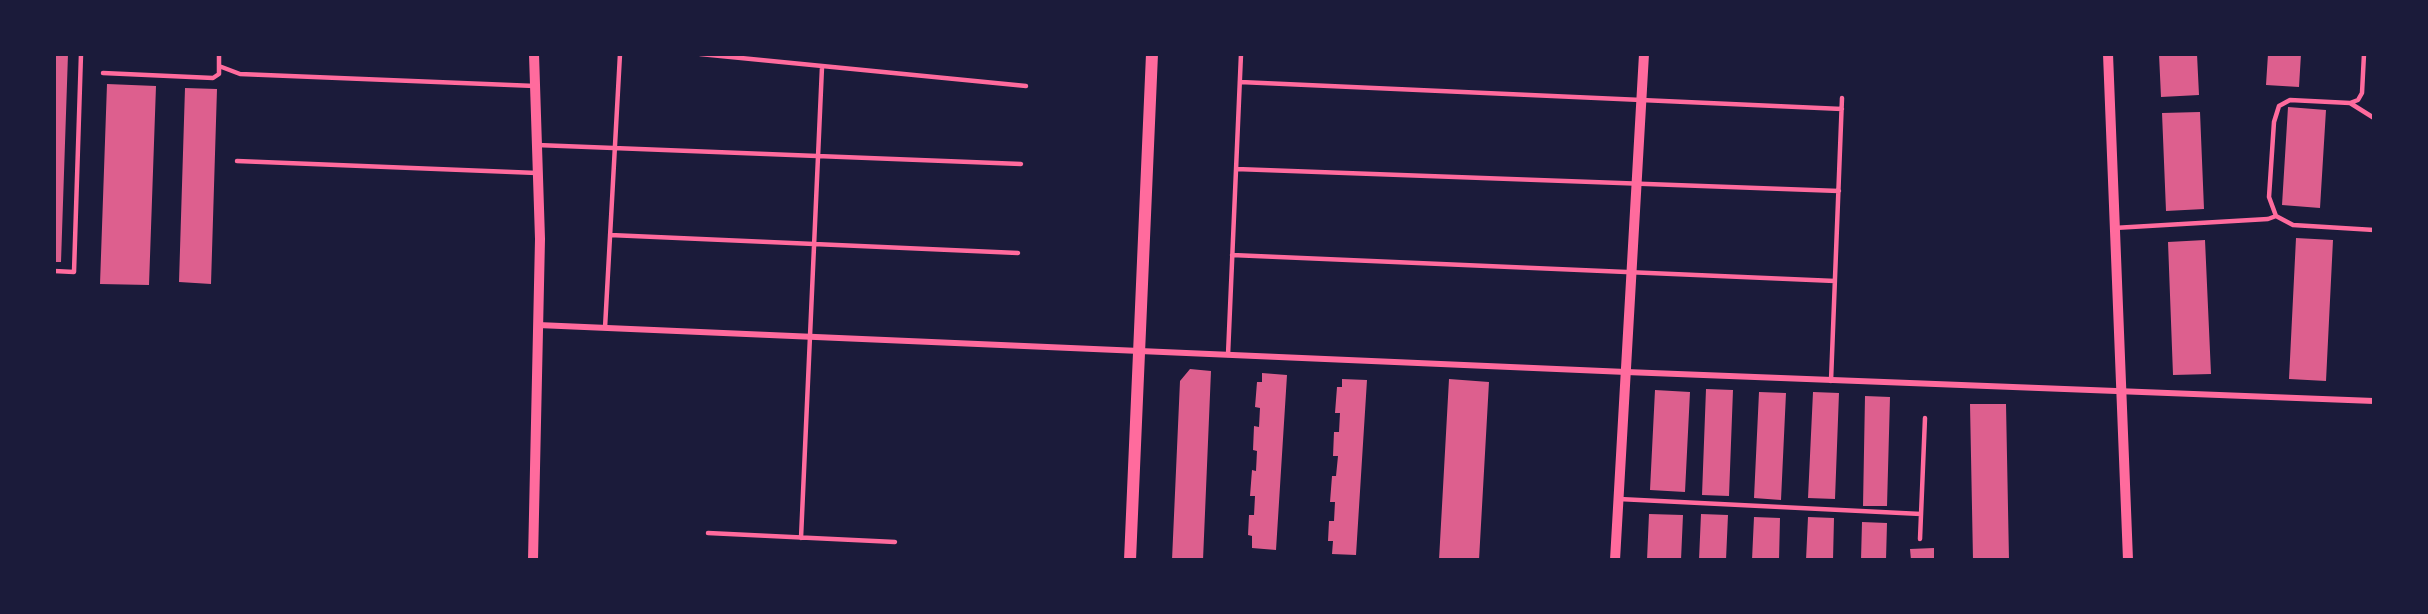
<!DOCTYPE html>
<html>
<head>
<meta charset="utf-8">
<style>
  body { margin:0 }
  #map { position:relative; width:2428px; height:614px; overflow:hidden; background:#1b1b3a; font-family:Signika,sans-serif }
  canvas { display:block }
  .frame { position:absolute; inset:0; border:56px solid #1b1b3a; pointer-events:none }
</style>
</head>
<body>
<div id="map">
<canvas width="2428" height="614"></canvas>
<div class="frame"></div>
</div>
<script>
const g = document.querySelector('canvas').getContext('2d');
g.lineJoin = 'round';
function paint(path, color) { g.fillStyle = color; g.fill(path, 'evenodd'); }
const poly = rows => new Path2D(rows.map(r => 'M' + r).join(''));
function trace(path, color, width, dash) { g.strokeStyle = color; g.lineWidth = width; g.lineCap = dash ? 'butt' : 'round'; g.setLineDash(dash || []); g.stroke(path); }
const building = poly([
  [54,54,68,54,61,262,54,262],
  [2159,54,2197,54,2199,95,2161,97],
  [2268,54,2301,54,2299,87,2266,85],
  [107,84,156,86,149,285,100,284],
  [185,88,217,89,211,284,179,282],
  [2288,107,2326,110,2320,208,2282,205],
  [2200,112,2204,209,2166,211,2162,113],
  [2296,238,2333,240,2326,381,2289,379],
  [2205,240,2211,374,2173,375,2168,242],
  [1190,369,1211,371,1203,560,1172,560,1180,381],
  [1262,373,1287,375,1276,550,1252,548,1252,536,1248,535,1249,515,1254,515,1255,496,1250,496,1252,470,1256,471,1257,451,1253,450,1254,426,1259,427,1260,408,1255,407,1257,382,1262,382],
  [1342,379,1367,380,1356,555,1332,554,1333,541,1328,541,1329,521,1334,521,1335,502,1330,502,1332,476,1336,476,1338,456,1333,456,1334,432,1339,432,1340,413,1335,413,1337,387,1342,387],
  [1449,379,1489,382,1479,560,1439,560],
  [1706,389,1733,390,1729,496,1702,495],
  [1655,390,1690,392,1685,492,1650,490],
  [1759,392,1786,393,1781,500,1754,498],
  [1813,392,1839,393,1835,499,1808,498],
  [1865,396,1890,397,1887,506,1863,506],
  [1970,404,2006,404,2009,560,1973,560],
  [1649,514,1683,515,1681,560,1647,560],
  [1701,514,1728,515,1726,560,1699,560],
  [1754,517,1780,518,1779,560,1752,560],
  [1808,517,1834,518,1833,560,1806,560],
  [1862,522,1887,523,1886,560,1861,560],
  [1934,548,1934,560,1911,560,1910,549]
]);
const service = poly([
  [700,54,1026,86],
  [2364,54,2362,93,2358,100,2350,103,2290,100,2279,106,2274,122,2269,197,2276,216,2293,225,2374,230],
  [219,66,240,74,535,86],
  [103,73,213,78,219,74,219,54],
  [1240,82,1842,109],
  [2350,103,2374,118],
  [537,145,1021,164],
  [237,161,537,173],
  [1236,169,1839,191],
  [2114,228,2268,219,2276,216],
  [610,235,1018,253],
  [1232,255,1835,281],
  [54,271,74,272,81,54],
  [605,328,620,54],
  [1228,355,1241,54],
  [1831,381,1842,98],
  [1619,499,1921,514],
  [708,533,895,542],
  [801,538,822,67],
  [1920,539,1925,418]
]);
const minor = poly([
  [538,325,1626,372,2374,401]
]);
const tertiary = poly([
  [2108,54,2128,560],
  [533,560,540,239,534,54],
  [1615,560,1644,54]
]);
const secondary = poly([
  [1130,560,1152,54]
]);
paint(building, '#dd5f8e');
trace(service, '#ff6b9d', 4.5);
trace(minor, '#ff6b9d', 6);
trace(tertiary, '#ff6b9d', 10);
trace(secondary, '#ff6b9d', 12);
</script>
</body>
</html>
